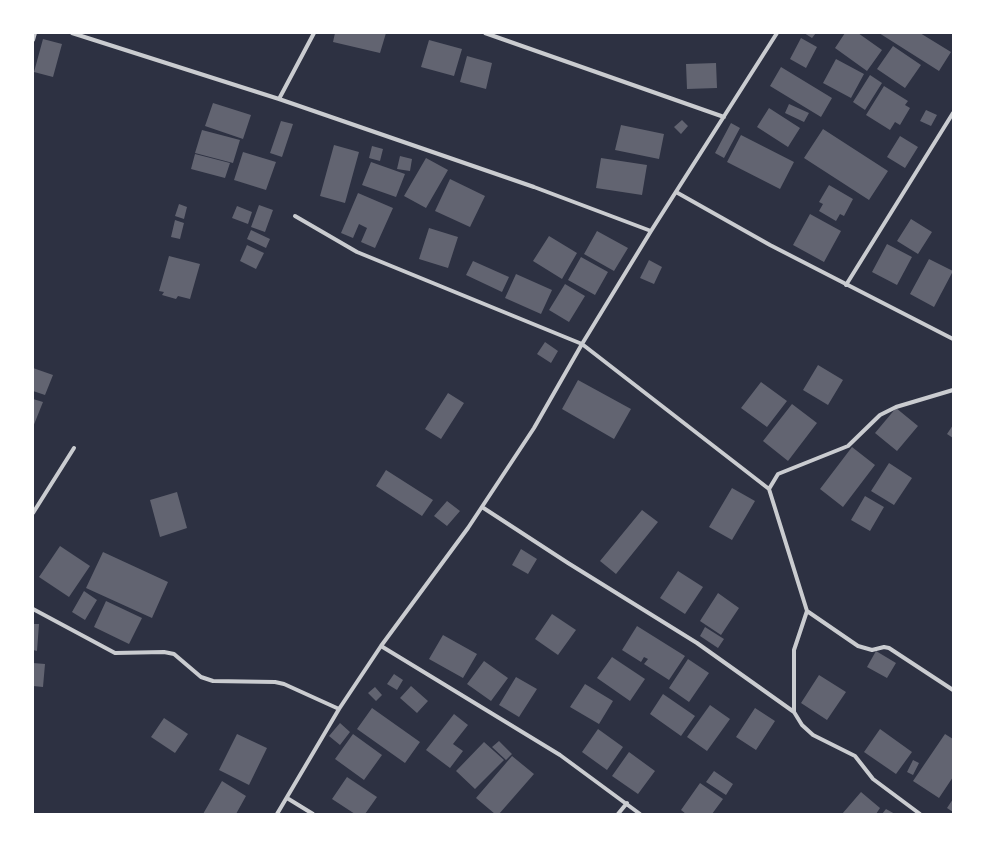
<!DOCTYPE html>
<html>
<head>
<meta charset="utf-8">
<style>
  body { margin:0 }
  #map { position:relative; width:986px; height:847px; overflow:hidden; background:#2d3142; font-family:"Source Sans 3",sans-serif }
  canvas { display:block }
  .frame { position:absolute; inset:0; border:34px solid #fff; pointer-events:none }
</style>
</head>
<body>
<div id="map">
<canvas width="986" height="847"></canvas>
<div class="frame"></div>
</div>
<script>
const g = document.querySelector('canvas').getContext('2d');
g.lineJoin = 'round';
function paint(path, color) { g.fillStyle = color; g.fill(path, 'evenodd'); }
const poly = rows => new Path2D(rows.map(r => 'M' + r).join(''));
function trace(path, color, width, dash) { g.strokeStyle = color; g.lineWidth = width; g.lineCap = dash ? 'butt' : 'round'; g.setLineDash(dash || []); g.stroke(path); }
const building = poly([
  [335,33,386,33,380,53,333,42],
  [804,33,816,33,812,38],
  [845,33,858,33,882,50,867,71,835,48],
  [879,33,920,33,951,52,939,71],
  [801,38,817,47,806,68,790,59],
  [43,39,62,44,53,77,34,72],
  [429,40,462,49,454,76,421,67],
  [893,46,921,65,905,88,877,69],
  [467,56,492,63,486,89,460,82],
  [836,59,864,74,851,98,823,83],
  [716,63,717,88,687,89,686,64],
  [781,67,832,98,821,117,770,86],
  [870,75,882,83,865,110,853,102],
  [884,86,908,101,905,105,910,108,900,125,895,122,890,130,866,115],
  [213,103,251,115,243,139,205,126],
  [789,104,809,113,804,122,785,113],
  [769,108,800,128,788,147,757,127],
  [926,110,937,115,931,126,920,121],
  [682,120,688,126,681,134,674,127],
  [281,121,293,124,282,157,270,153],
  [731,123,740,128,724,158,715,153],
  [621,125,664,134,659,159,615,150],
  [823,129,888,171,869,200,804,158],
  [202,130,240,140,233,163,195,153],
  [741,135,794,162,780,189,727,162],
  [900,136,918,147,905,168,887,157],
  [334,145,359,152,345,203,320,196],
  [372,146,383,149,380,161,369,158],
  [243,152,276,162,266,190,234,180],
  [195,154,230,163,225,178,191,169],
  [400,156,412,159,410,171,397,169],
  [426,158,448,170,426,208,404,196],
  [601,158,647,165,642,195,596,188],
  [371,162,405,174,396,197,362,185],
  [450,179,485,196,470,227,435,211],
  [829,185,853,199,844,216,840,214,836,221,819,211,823,204,819,202],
  [358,193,393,208,375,248,361,242,367,228,359,224,353,238,341,233],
  [179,204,187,207,184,219,175,216],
  [259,205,273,210,265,232,251,227],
  [237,206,252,212,248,224,232,218],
  [810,214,841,231,824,262,793,245],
  [911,219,932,232,918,254,897,241],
  [175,220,184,223,180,239,171,237],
  [429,228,458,237,448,268,419,259],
  [251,230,270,239,266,248,247,239],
  [597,231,628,248,614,271,584,254],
  [549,236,577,253,562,279,533,261],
  [887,244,912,257,897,285,872,272],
  [247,245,264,253,256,269,240,261],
  [169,256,200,264,190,299,178,296,176,299,162,295,164,292,159,291],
  [581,257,608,272,595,295,568,280],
  [929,259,953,271,934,307,910,294],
  [649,260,662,267,654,284,640,278],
  [473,261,509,277,502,292,466,275],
  [516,274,552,290,541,314,505,298],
  [565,284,585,296,569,322,549,310],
  [545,342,558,351,551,363,537,354],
  [818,365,843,380,828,405,803,390],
  [33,368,53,375,45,395,33,391],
  [578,380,631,409,614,439,562,409],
  [761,382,787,401,767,427,741,408],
  [448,393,464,403,441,439,425,429],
  [33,399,43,402,33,427],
  [792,404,817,423,788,461,763,441],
  [896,408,918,426,897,451,875,433],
  [953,425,953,438,947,434],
  [852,447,875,465,843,507,820,489],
  [889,463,912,478,894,505,871,491],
  [386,470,433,500,422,516,376,486],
  [732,488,755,501,732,540,709,527],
  [177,492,187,528,160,537,150,500],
  [865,496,884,507,870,531,851,520],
  [447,501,460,511,447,526,434,516],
  [642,510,658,522,616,574,600,561],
  [60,546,90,566,69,597,39,577],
  [521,549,537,559,528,574,512,565],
  [103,552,168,582,152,618,86,588],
  [678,571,703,587,685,614,660,598],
  [84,591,97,600,85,620,72,612],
  [718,593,739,608,721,635,700,621],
  [106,601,142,618,129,644,94,627],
  [552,614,576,630,558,655,535,639],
  [33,624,39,624,37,651,33,650],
  [637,626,685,656,669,680,644,664,648,659,644,657,641,662,622,650],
  [705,627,724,639,718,648,700,636],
  [443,635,477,654,463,678,429,659],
  [876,651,896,663,887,678,867,667],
  [612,657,645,679,630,701,597,678],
  [688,659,709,673,689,702,669,688],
  [484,661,508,678,491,701,467,684],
  [33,663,45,664,43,687,33,686],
  [394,674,403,680,397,690,387,684],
  [819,675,846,692,827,720,801,703],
  [516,677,537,689,519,717,499,705],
  [585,684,613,701,599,724,570,707],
  [411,686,428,701,417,713,400,698],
  [375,687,382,695,376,701,368,693],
  [663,694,695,716,681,736,650,714],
  [710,705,730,719,707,751,687,737],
  [372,708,420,742,405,763,357,729],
  [755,708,775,721,756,750,736,737],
  [454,714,468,725,453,744,463,751,450,768,426,750],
  [164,718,188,734,175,753,151,737],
  [340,723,350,732,340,745,329,736],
  [598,729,623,747,607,770,582,752],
  [880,729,912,752,896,774,864,752],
  [237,734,267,748,249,785,219,770],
  [353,734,382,755,364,780,335,759],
  [945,734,953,739,953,777,939,798,913,781],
  [499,741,512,754,506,760,492,747],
  [484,742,504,760,475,789,456,771],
  [629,752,655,771,638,794,612,776],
  [512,756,534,774,499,814,495,814,476,798],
  [913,760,919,763,913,775,907,772],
  [714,771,733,784,726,795,706,782],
  [347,777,377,797,365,814,355,814,332,799],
  [222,781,246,796,236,814,203,814],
  [700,783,723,799,712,814,686,814,681,810],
  [861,792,880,808,876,814,842,814],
  [953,799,953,812,947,808],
  [886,809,895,814,882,814]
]);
const minor = poly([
  [72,33,279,99,534,187,651,231],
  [485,33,724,117],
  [33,40,35,33],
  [279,99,314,33],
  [676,192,770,245,953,339],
  [295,216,357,252,582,344,769,489,807,611,794,650,794,712,802,725,813,735,855,756,873,779,920,814],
  [846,285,953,113],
  [769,489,778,474,848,446,880,415,896,407,953,390],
  [482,507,568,563,697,643,794,712],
  [33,513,74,448],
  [33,609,115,653,164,652,174,654,201,677,213,681,275,682,284,684,339,709],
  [807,611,858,646,872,650,884,647,889,648,953,690],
  [381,646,560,755,640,814],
  [287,798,313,814],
  [277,814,339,709,381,646,468,528,534,428,582,344,651,231,777,33],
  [618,814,627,803]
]);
paint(building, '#626471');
trace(minor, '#caccd0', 4);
</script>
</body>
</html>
